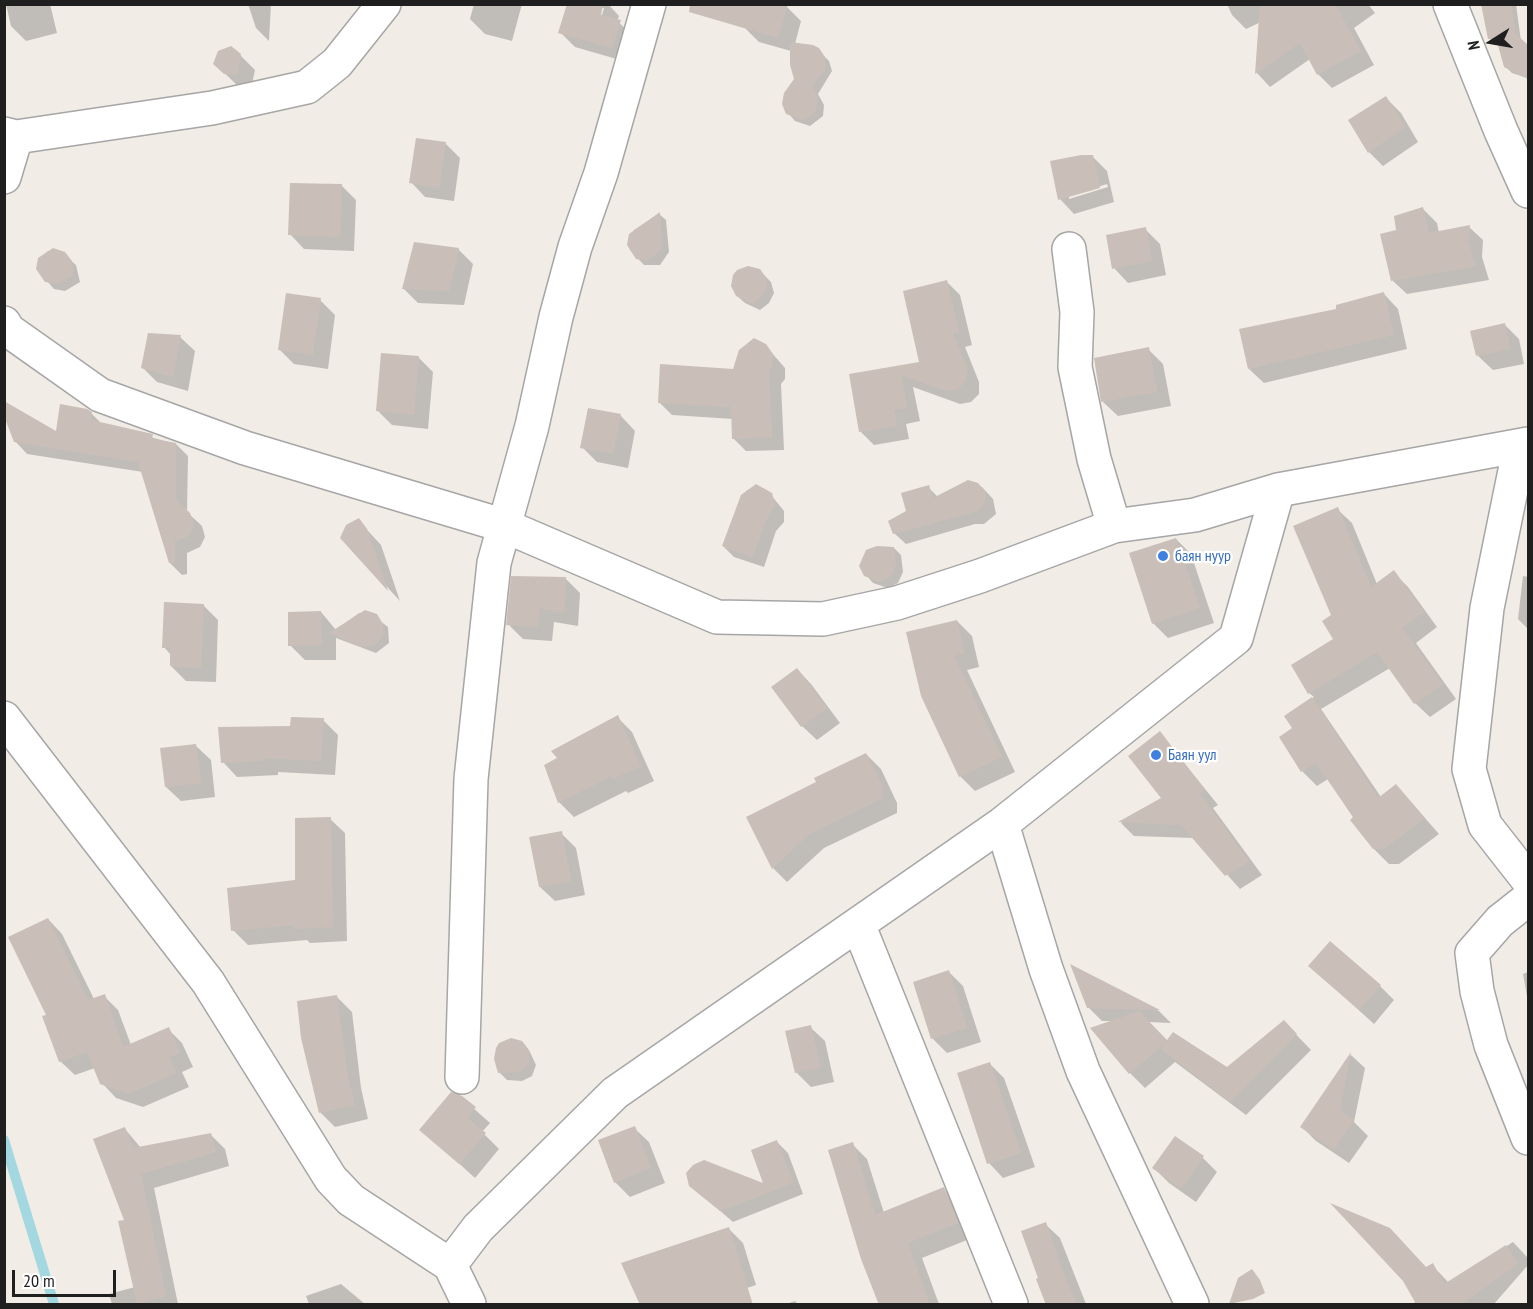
<!DOCTYPE html>
<html>
<head>
<meta charset="utf-8">
<style>
  body { margin:0 }
  #map { position:relative; width:1533px; height:1309px; overflow:hidden; background:#f1ece5; font-family:"PT Sans Narrow",sans-serif }
  canvas { display:block }
  .frame { position:absolute; inset:0; border:6px solid #1f1f1f; pointer-events:none }
  .north { position:absolute; left:1461px; top:12px; width:60px; height:60px; -webkit-text-stroke:4px #fff; paint-order:stroke; rotate:259deg; font-size:16px; font-weight:700; line-height:24px; text-align:center; color:#1f1f1f }
  .north::after { content:''; display:block; margin:auto; width:21px; height:27px; background:#1f1f1f; clip-path:polygon(50% 0,100% 100%,50% 72%,0 100%) }
  .scale { position:absolute; left:12px; top:1270px; width:104px; height:27px; box-sizing:border-box; border:3px solid #1f1f1f; border-top:0; padding-left:8px; font-size:18px; line-height:21px; white-space:nowrap; color:#1f1f1f; -webkit-text-stroke:4px #fff; paint-order:stroke }
</style>
</head>
<body>
<div id="map">
<canvas width="1533" height="1309"></canvas>
<div class="frame"></div>
<div class="north">N</div>
<div class="scale">20 m</div>
</div>
<script>
const g = document.querySelector('canvas').getContext('2d');
g.lineJoin = 'round';
function paint(path, color) { g.fillStyle = color; g.fill(path, 'evenodd'); }
const poly = rows => new Path2D(rows.map(r => 'M' + r).join(''));
function trace(path, color, width, dash) { g.strokeStyle = color; g.lineWidth = width; g.lineCap = dash ? 'butt' : 'round'; g.setLineDash(dash || []); g.stroke(path); }
function drawText(font, color, halo, rows, align = 'center') {
  g.font = font + ' "PT Sans Narrow",sans-serif'; g.lineWidth = 4.5; g.setLineDash([]); g.textBaseline = 'middle'; g.strokeStyle = halo; g.fillStyle = color; for (const [text, x, y, turn = 0] of rows) {
    g.save(); g.translate(x, y); g.rotate((+turn || 0) * Math.PI / 180); g.textAlign = isNaN(turn) ? turn : align; if (halo) g.strokeText(text, 0, 0); g.fillText(text, 0, 0); g.restore();
  }
}
const shadow = poly([
  [6,4,50,4,57,33,26,41,11,26],
  [248,4,271,4,269,41,256,28],
  [474,4,522,4,512,41,485,34,470,19],
  [568,4,608,4,619,16,617,21,635,37,627,62,575,47,560,32],
  [601,8,604,8,600,22],
  [1227,4,1368,4,1375,13,1354,28,1374,65,1332,88,1318,74,1310,59,1270,87,1257,73,1261,22,1246,29,1232,15],
  [1483,4,1516,4,1521,41,1528,47,1527,78,1512,73,1505,66,1500,45,1490,39],
  [787,7,801,21,795,44,821,53,829,61,832,71,818,94,824,105,823,116,810,126,795,121,788,113,796,79,791,51,759,42,744,27],
  [240,55,255,70,251,89,240,88,215,64],
  [1386,98,1401,113,1418,142,1383,166,1369,152],
  [446,144,460,158,454,201,425,197,411,182],
  [1093,157,1107,171,1114,202,1074,214,1060,199],
  [1107,184,1108,187,1069,199,1069,196],
  [342,186,356,200,354,251,304,249,290,234],
  [1423,209,1437,223,1439,233,1469,227,1483,240,1482,257,1489,280,1407,294,1393,281,1398,231],
  [659,214,666,220,669,252,660,265,644,265,630,250,628,240,634,230],
  [1145,229,1160,244,1166,275,1128,283,1114,268],
  [458,249,473,264,464,305,418,303,404,289],
  [59,250,76,265,80,282,65,291,54,289,47,281,40,258,48,251],
  [763,274,771,282,774,293,769,303,760,310,745,303,737,296],
  [947,282,960,295,972,345,965,347,979,382,979,394,971,402,960,404,913,387,920,421,906,424,909,439,874,445,861,432,851,375,921,363],
  [1384,294,1398,309,1407,349,1264,383,1249,369,1338,310],
  [320,300,335,315,328,369,294,364,279,349],
  [1504,324,1519,339,1524,364,1493,370,1478,356],
  [180,337,195,351,188,391,157,382,143,368],
  [765,345,785,368,785,379,781,384,784,450,746,451,733,438,733,419,672,415,659,402,734,371],
  [1148,349,1163,364,1171,406,1118,416,1103,402],
  [418,357,433,372,428,429,392,425,378,411],
  [589,410,621,416,635,431,628,468,597,462,582,447],
  [91,413,102,424,176,444,188,456,187,512,202,526,205,537,200,547,187,553,187,574,182,575,170,563,143,472,27,454,15,441,57,434],
  [756,486,767,490,784,511,784,522,776,531,764,567,734,557,723,546,746,491],
  [928,487,938,497,982,487,993,499,996,514,984,524,975,524,906,544,894,533],
  [1337,509,1352,523,1377,584,1393,572,1408,587,1437,627,1416,643,1456,699,1430,717,1415,703,1390,668,1321,709,1381,797,1410,801,1439,834,1399,864,1389,864,1374,849,1328,779,1317,786,1302,771,1281,738,1294,729,1286,716,1314,697,1309,693,1335,640,1333,616],
  [358,520,381,545,400,601,342,538],
  [1176,539,1191,554,1214,623,1168,638,1153,623],
  [894,548,901,555,903,572,898,583,888,588,873,583,866,575],
  [1523,576,1528,577,1528,629,1518,619],
  [565,578,580,593,578,626,554,622,552,641,523,639,508,624],
  [203,605,218,620,216,682,186,681,171,666,171,655,164,647],
  [321,612,336,630,359,613,370,613,388,627,389,643,376,653,336,638,336,660,305,660,290,645],
  [957,621,972,636,979,667,967,670,1015,772,975,791,960,776,922,695],
  [797,669,811,684,840,723,817,740,802,726],
  [617,717,632,732,654,781,628,793,626,791,574,817,559,802],
  [323,720,338,735,335,775,278,772,278,775,237,777,223,762,292,727],
  [1160,733,1218,805,1213,808,1262,875,1240,889,1194,838,1134,836,1121,823,1164,798],
  [196,746,211,760,215,797,181,801,166,787],
  [866,754,881,769,897,803,897,813,824,848,787,882,773,868,818,783],
  [330,819,345,833,347,941,310,943,307,940,248,945,233,930,297,881],
  [561,833,576,848,585,895,555,901,540,887],
  [48,919,62,934,94,999,104,996,118,1010,131,1045,168,1029,182,1043,193,1067,182,1072,189,1087,143,1107,116,1098,102,1083,95,1068,75,1075,60,1061,48,1015],
  [1310,966,1380,986,1394,1000,1374,1024],
  [1073,967,1159,1011,1171,1023,1148,1022,1168,1042,1227,1069,1284,1022,1311,1050,1246,1115,1175,1062,1145,1088,1130,1073,1113,1021,1102,1021,1088,1007],
  [949,972,963,986,981,1042,947,1053,933,1039,915,983],
  [1528,972,1528,1002,1523,974],
  [337,997,352,1012,361,1088,368,1119,335,1127,320,1112],
  [810,1027,825,1041,834,1082,811,1087,797,1073],
  [522,1042,529,1050,536,1065,532,1076,522,1081,507,1080,499,1072],
  [1351,1055,1365,1068,1354,1122,1368,1136,1349,1163,1316,1141,1302,1127],
  [989,1063,1004,1078,1035,1167,1003,1178,989,1163],
  [461,1097,490,1123,482,1132,499,1149,475,1178,421,1129],
  [634,1128,649,1142,665,1183,630,1197,615,1182],
  [125,1129,141,1148,211,1135,225,1149,229,1166,154,1188,178,1304,112,1304,109,1294,135,1287,126,1221],
  [777,1142,788,1153,803,1194,733,1222,690,1185,766,1186],
  [852,1144,867,1159,884,1213,943,1189,958,1203,972,1238,922,1258,939,1304,880,1304],
  [1203,1158,1217,1172,1196,1202,1169,1183,1154,1168],
  [1045,1224,1060,1238,1086,1304,1049,1304],
  [729,1229,743,1243,756,1285,698,1304],
  [1513,1242,1528,1258,1528,1265,1494,1304,1418,1304,1427,1269,1432,1265,1449,1283],
  [341,1284,365,1304,309,1304,306,1296],
  [795,1301,798,1304,786,1304]
]);
const stream = poly([
  [4,1140,54,1304]
]);
const building = poly([
  [567,4,603,4,601,15,621,20,612,48,558,33],
  [690,4,788,4,778,38,689,12],
  [1260,4,1335,4,1361,51,1317,75,1300,43,1255,74],
  [1481,4,1511,4,1515,33,1528,45,1528,79,1504,67,1496,38,1488,39],
  [790,42,813,45,819,48,825,57,825,70,812,86,818,97,816,109,813,114,803,120,786,114,782,104,784,93,794,79,790,65],
  [231,46,241,54,237,75,224,74,213,64,218,51],
  [1386,96,1405,127,1368,153,1348,120],
  [416,138,446,142,439,188,409,183],
  [1081,155,1093,155,1100,188,1058,200,1050,161],
  [290,183,342,184,340,237,288,235],
  [1423,207,1429,233,1470,225,1468,242,1476,266,1391,281,1380,234,1396,230,1394,216],
  [660,212,661,250,647,261,636,259,627,245,629,234],
  [1146,227,1152,261,1112,269,1106,235],
  [414,242,459,248,449,291,402,289],
  [53,248,65,252,72,261,73,275,57,284,45,282,36,269,38,258],
  [748,266,760,269,767,279,766,291,753,304,736,296,731,286,733,275,737,270],
  [947,280,959,332,953,334,967,368,966,380,958,389,946,391,901,375,907,408,894,410,897,426,859,432,849,374,919,362,903,291],
  [1384,292,1394,335,1248,369,1239,329,1336,309,1336,305],
  [286,293,321,298,313,355,278,350],
  [1505,323,1510,349,1476,356,1470,331],
  [148,333,181,335,173,377,141,368],
  [754,338,766,344,773,354,772,366,769,371,772,437,732,439,731,407,658,403,660,364,733,369,739,350],
  [1149,347,1157,392,1101,402,1094,358],
  [381,353,419,356,414,415,376,411],
  [4,401,56,431,60,404,87,409,92,412,91,420,153,434,151,444,154,439,176,443,176,499,190,513,194,524,189,536,175,541,175,563,169,563,138,462,14,442,4,416],
  [588,408,621,414,613,454,580,448],
  [968,480,978,483,985,491,985,502,978,511,893,534,888,521,906,511,901,493,929,485,933,498],
  [756,484,772,493,775,505,766,520,753,557,722,546,741,495],
  [1338,507,1371,587,1394,570,1424,612,1402,628,1443,684,1414,704,1377,652,1308,694,1291,665,1333,639,1322,621,1331,615,1293,526],
  [359,518,367,529,388,591,340,538,346,525],
  [1176,538,1200,608,1152,624,1129,553],
  [877,546,894,547,896,565,891,576,880,582,864,576,859,566,866,550],
  [511,576,566,577,564,613,540,608,538,627,506,625],
  [164,602,204,604,201,668,170,666,170,648,162,648],
  [365,610,377,614,383,624,383,636,374,645,362,647,329,633],
  [321,611,322,645,288,646,288,612],
  [957,620,965,653,954,656,1002,757,959,777,921,696,906,632],
  [797,668,827,708,801,727,771,687],
  [1312,697,1378,798,1396,784,1425,818,1384,849,1373,849,1350,820,1353,817,1316,763,1301,772,1279,737,1292,728,1284,716],
  [618,715,641,767,612,779,611,776,558,803,544,765,557,758,551,751],
  [291,717,324,718,321,761,264,758,264,761,221,763,218,727,290,726],
  [1160,731,1205,790,1200,794,1249,861,1225,876,1181,825,1118,822,1161,798,1128,756],
  [196,744,201,783,165,787,160,748],
  [866,753,883,787,883,798,809,834,772,869,746,817,816,782,814,778],
  [331,817,333,927,293,929,293,925,231,931,227,888,295,880,295,818],
  [562,831,571,881,539,887,529,837],
  [48,918,88,1000,105,994,123,1047,169,1027,180,1053,169,1057,176,1073,128,1094,100,1084,87,1052,59,1062,42,1016,46,1015,8,937],
  [1330,941,1381,985,1359,1010,1308,966],
  [1070,964,1160,1010,1087,1008],
  [949,970,967,1028,931,1039,913,982],
  [337,995,347,1072,355,1105,319,1113,301,1038,297,1001],
  [1139,1011,1167,1040,1173,1032,1227,1067,1284,1020,1297,1034,1230,1102,1161,1049,1164,1044,1129,1074,1090,1028],
  [811,1025,821,1068,795,1073,785,1031],
  [511,1038,522,1041,526,1046,529,1051,529,1063,520,1072,498,1073,494,1059,496,1048,499,1043],
  [1351,1052,1340,1110,1354,1120,1334,1150,1300,1127],
  [990,1062,1021,1153,987,1164,957,1073],
  [451,1092,462,1096,476,1107,467,1118,486,1133,459,1164,419,1130],
  [635,1126,651,1168,614,1183,598,1140],
  [125,1127,133,1148,211,1133,216,1152,141,1174,166,1296,137,1304,118,1221,124,1220,93,1139],
  [1175,1136,1204,1156,1181,1189,1152,1168],
  [777,1140,793,1183,720,1211,689,1186,686,1173,693,1165,704,1160,763,1183,751,1150],
  [853,1142,875,1215,944,1187,958,1223,908,1243,930,1305,879,1305,861,1259,828,1150],
  [1330,1203,1390,1228,1426,1267,1433,1263,1444,1284,1506,1245,1518,1264,1460,1305,1411,1305,1415,1302,1403,1281],
  [1046,1222,1062,1269,1077,1305,1046,1305,1036,1279,1038,1278,1021,1231],
  [729,1227,753,1305,640,1305,621,1263],
  [1252,1269,1260,1280,1265,1293,1253,1299,1229,1304,1238,1278]
]);
const minor = poly([
  [1450,4,1501,131,1528,191],
  [4,134,16,137,212,108,307,87,337,63,384,4],
  [4,177,16,137],
  [1069,249,1077,312,1075,367,1094,459,1114,526],
  [4,323,8,330,100,395,245,448,505,526,717,617,823,619,897,603,980,576,1114,526,1195,515,1278,490,1528,444],
  [1520,446,1487,608,1469,769,1485,825,1528,880],
  [4,718,208,982,331,1179,351,1200,450,1265,469,1304],
  [1002,824,1046,969,1083,1071,1192,1304],
  [1528,899,1500,921,1472,953,1477,991,1491,1045,1528,1138],
  [858,924,1011,1304],
  [462,1077,471,779,494,563,532,426,556,317,575,247,601,173,649,4],
  [450,1265,478,1228,615,1093,1002,824,1236,638,1278,490]
]);
const markers = [
  [1163,556,6,"#3f7fe0"],
  [1156,755,6,"#3f7fe0"]
];
const shopNames = [
  ["баян нуур",1175,556],
  ["Баян уул",1168,755]
];
paint(shadow, '#0003');
trace(stream, '#a4d8e0', 10);
paint(building, '#c9beb8');
trace(minor, '#a6a6a6', 36);
trace(minor, '#fff', 33);
for (const [x, y, r, color] of markers) { const dot = new Path2D(); dot.arc(x, y, r, 0, 2 * Math.PI); g.fillStyle = color; g.fill(dot); trace(dot, '#fff', 2); }
drawText('16px', '#366cbe', '#fff', shopNames, 'left');
</script>
</body>
</html>
